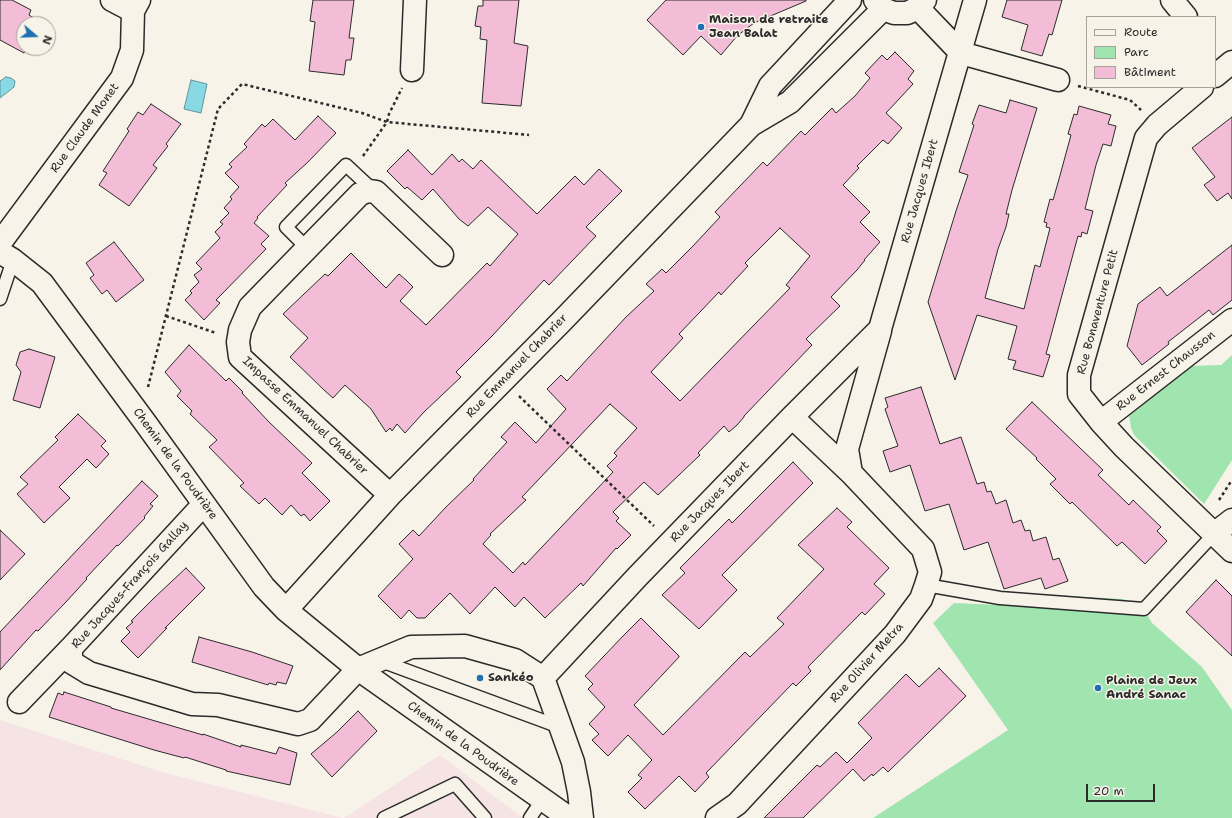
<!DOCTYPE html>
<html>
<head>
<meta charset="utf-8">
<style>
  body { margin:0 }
  #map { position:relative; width:1232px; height:818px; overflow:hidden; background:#f7f3e8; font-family:"Shantell Sans",sans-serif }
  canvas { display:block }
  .legend { position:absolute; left:1086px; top:16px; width:130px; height:72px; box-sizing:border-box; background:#f7f3e8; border:1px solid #a5a39c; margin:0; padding:5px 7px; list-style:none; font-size:12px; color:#2b2b2b }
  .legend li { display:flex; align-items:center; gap:8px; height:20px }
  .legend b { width:20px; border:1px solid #a5a39c }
  .north { position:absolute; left:16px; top:16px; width:40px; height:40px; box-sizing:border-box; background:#f7f3e8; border:1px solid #a5a39c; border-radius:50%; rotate:109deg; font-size:11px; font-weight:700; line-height:16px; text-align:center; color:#2b2b2b }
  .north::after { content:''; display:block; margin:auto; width:14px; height:18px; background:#1f6fb2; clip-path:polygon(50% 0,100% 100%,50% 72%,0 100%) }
  .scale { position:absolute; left:1086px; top:784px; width:69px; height:18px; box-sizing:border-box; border:2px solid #2b2b2b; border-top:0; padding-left:5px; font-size:12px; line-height:14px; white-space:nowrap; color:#2b2b2b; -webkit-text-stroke:3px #f7f3e8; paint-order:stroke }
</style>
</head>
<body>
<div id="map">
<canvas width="1232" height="818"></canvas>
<ul class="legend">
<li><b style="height:5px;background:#f7f3e8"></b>Route</li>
<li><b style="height:11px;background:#a0e4b0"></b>Parc</li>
<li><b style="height:11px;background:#f3bdd8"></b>Bâtiment</li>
</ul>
<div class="north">N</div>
<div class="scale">20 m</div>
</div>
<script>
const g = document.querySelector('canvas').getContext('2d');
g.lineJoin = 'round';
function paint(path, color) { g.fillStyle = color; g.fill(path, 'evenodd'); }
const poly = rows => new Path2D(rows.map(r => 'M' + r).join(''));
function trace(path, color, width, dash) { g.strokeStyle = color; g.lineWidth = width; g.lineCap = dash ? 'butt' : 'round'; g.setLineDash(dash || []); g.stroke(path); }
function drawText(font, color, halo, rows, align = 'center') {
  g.font = font + ' "Shantell Sans",sans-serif'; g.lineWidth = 3; g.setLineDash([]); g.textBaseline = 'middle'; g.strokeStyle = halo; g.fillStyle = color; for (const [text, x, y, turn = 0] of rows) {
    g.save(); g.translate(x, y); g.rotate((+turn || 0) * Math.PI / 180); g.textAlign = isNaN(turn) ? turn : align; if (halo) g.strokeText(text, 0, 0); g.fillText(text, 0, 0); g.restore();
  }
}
const built = poly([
  [0,720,165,773,343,818,0,818],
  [440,755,512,810,524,818,344,818]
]);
const green = poly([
  [1232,355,1232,460,1204,504,1134,435,1131,428,1129,416,1191,366,1221,365],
  [1000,592,1123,599,1144,609,1152,623,1202,667,1232,710,1232,818,873,818,1008,730,933,623,954,603,999,605]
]);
const water = poly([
  [6,77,11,78,15,81,14,87,0,98,0,81,6,77],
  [191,80,207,84,201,113,184,109,191,80]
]);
const building = poly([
  [0,0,12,0,31,10,29,15,37,20,37,24,24,24,24,48,26,48,24,53,0,40,0,0],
  [313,0,354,0,349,38,354,38,351,60,346,60,344,75,309,71,315,22,310,21,313,0],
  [483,0,519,0,514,43,528,46,521,106,482,103,487,40,480,39,481,27,475,26,478,6,483,6,483,0],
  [666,0,806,0,806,1,754,23,737,36,721,55,701,36,683,55,647,20,666,0],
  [1007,0,1062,0,1052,35,1049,34,1042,56,1021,50,1028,25,1002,17,1007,0],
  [895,52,914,71,908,79,913,84,886,113,902,128,888,144,883,140,857,166,859,168,843,185,870,212,860,222,880,242,864,260,865,260,857,270,831,297,840,306,806,339,812,345,744,416,744,417,737,425,729,432,724,426,698,453,700,455,658,495,644,482,613,512,619,518,616,521,631,535,617,549,616,548,583,586,581,583,545,618,524,597,515,607,495,587,470,614,450,593,425,618,417,618,409,610,401,619,378,596,413,559,399,544,413,530,419,536,446,507,474,480,473,479,507,442,501,437,515,422,536,443,566,409,547,389,561,375,567,381,626,317,654,291,646,284,662,269,666,273,693,246,720,217,715,212,763,162,767,166,801,131,805,135,832,108,836,113,855,96,870,78,865,73,882,55,887,60,895,52],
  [780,228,810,256,786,285,790,288,680,401,651,372,683,338,679,334,719,292,721,295,748,266,745,263,780,228],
  [610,404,637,428,614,453,617,456,607,466,613,472,525,565,523,562,513,573,483,544,491,535,490,534,526,500,522,497,610,404],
  [1010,100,1037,108,1012,190,1006,214,1009,214,1006,227,998,249,985,298,1024,309,1035,265,1040,267,1050,228,1046,227,1047,223,1044,222,1050,199,1053,200,1059,179,1071,135,1068,134,1074,114,1077,115,1079,106,1111,115,1108,124,1116,126,1111,146,1103,144,1096,165,1085,209,1093,211,1087,234,1082,232,1081,237,1078,236,1046,354,1050,355,1043,377,1013,369,1016,361,1008,359,1017,326,977,315,955,380,928,302,956,211,968,175,959,172,974,125,972,124,979,105,1006,113,1010,100],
  [151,104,181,124,166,144,168,146,153,165,157,168,129,206,99,185,107,173,103,171,129,131,127,129,138,112,143,115,151,104],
  [318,116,336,133,308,162,285,183,287,185,257,217,258,218,254,223,269,236,261,244,266,249,216,300,220,303,204,320,185,300,192,293,190,291,199,282,194,275,202,269,196,263,220,238,215,232,223,224,220,222,229,213,224,208,232,199,230,197,239,187,225,173,232,167,229,164,247,147,244,144,262,124,265,127,273,119,295,140,318,116],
  [1232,117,1232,199,1228,193,1217,201,1204,185,1215,177,1192,148,1232,117],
  [408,150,432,175,452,154,459,162,462,159,473,169,481,160,537,214,575,176,584,185,599,169,622,191,586,227,596,236,549,285,544,280,492,336,456,372,461,377,424,412,405,433,397,424,392,431,390,428,386,432,371,409,345,385,333,398,324,390,290,357,308,338,283,314,325,274,328,276,351,253,386,288,399,274,406,280,413,287,400,301,426,325,487,263,490,266,518,234,488,207,468,226,459,219,433,189,422,200,407,187,405,189,387,171,408,150],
  [114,242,144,280,116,302,107,290,102,294,90,278,94,275,86,263,114,242],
  [1232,245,1232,300,1213,315,1209,310,1168,342,1169,344,1142,365,1127,346,1138,304,1160,287,1167,296,1232,245],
  [189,345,226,381,229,378,243,392,242,393,269,422,312,463,302,473,330,501,310,521,304,514,301,516,291,505,282,515,265,498,259,504,240,486,244,483,209,447,217,440,190,414,192,411,177,396,181,391,165,372,189,345],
  [29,349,55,357,40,408,13,400,21,372,16,365,20,352,29,349],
  [921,387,940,444,961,437,977,484,984,482,987,492,991,491,996,504,1006,500,1013,523,1021,520,1025,531,1030,530,1033,541,1046,537,1053,560,1059,558,1068,581,1045,589,1041,578,1004,589,988,542,964,550,949,504,925,511,910,465,890,472,883,451,898,446,885,409,888,407,885,398,921,387],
  [1032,402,1103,470,1098,475,1129,505,1133,500,1161,527,1157,531,1167,541,1145,564,1122,542,1117,546,1072,502,1070,504,1050,484,1056,479,1036,459,1037,458,1006,429,1032,402],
  [78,414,106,441,101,446,109,454,96,468,87,459,59,487,70,498,44,523,17,494,28,484,20,477,58,440,55,437,78,414],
  [793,462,813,483,722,575,737,590,699,629,662,595,685,573,680,568,729,519,732,523,793,462],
  [142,481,158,496,150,504,153,506,144,517,145,518,118,546,117,545,86,578,87,579,65,603,38,631,36,630,0,670,0,632,142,481],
  [837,508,852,522,847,527,889,568,874,584,885,594,865,615,862,612,808,667,811,671,796,686,793,683,733,745,706,773,709,777,695,792,679,776,645,809,628,792,642,778,638,775,652,760,628,735,608,756,592,740,599,734,589,724,605,707,588,689,593,684,585,676,623,636,641,618,679,656,679,657,634,705,663,735,745,652,750,657,784,624,777,618,824,569,798,545,837,508],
  [0,530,25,554,0,580,0,530],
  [186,568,205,588,165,628,167,628,138,658,121,641,130,632,126,628,133,622,131,621,154,598,186,568],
  [1216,580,1232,596,1232,656,1186,612,1216,580],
  [199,637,252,652,293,666,286,684,277,682,276,685,269,683,268,685,192,662,199,637],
  [939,668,966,696,888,772,883,767,873,776,872,774,864,781,853,769,803,818,764,818,817,765,820,767,836,752,847,763,872,738,858,723,906,674,919,687,939,668],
  [64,692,111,707,111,708,203,735,203,734,241,747,241,745,276,754,279,747,297,753,290,785,226,771,226,770,185,757,184,758,154,750,49,717,58,693,63,695,64,692],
  [358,711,377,731,332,777,311,754,337,732,358,711]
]);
const path = poly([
  [1078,86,1130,100,1141,110],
  [363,156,387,122,389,114,402,88],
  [166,316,216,333],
  [148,387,218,109,242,84,362,113,387,122,529,135],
  [519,396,654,526],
  [1219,500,1232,480]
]);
const lane = poly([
  [307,248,286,227,346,165,375,192],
  [0,299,13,260],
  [926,585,1000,598,1144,609,1214,534],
  [381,661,560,727],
  [384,818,455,784,485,818],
  [530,818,542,800]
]);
const street = poly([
  [112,0,133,11],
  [875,0,883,9,894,13,907,13,918,8,925,0],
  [1172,0,1186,17],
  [918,8,961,53,1058,80],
  [412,70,415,0],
  [1215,76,1232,62],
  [1202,87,1157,125,1146,138,1079,375,1079,394,1101,422,1124,447,1232,551],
  [751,125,770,86,850,0],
  [0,243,122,78,132,50,133,11,139,0],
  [0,252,13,260,42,283,144,421,264,587,286,610,358,669,569,818],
  [792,417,851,473],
  [1101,422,1232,320],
  [390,495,240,357,238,342,240,330,250,307,360,194,368,191,376,192,442,255],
  [203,505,71,648,71,662,89,673,192,704,218,705,298,724,310,720,358,669,411,647,465,646,515,660,543,678,573,762,579,792,582,818],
  [1214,534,1232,520],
  [286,610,390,495,562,321,751,125,790,102,883,9],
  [543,678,638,576,792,417,880,329,975,0],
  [19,702,71,648],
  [717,818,737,804,895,634,921,599,926,585,930,572,923,549,851,473,847,449,880,331]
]);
const markers = [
  [701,27,4,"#1f6fb2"],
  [480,678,4,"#1f6fb2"],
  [1098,688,4,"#1f6fb2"]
];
const poiNames = [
  ["Maison de retraite",709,20],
  ["Jean Balat",709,34],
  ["Sankéo",488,678],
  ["Plaine de Jeux",1106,681],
  ["André Sanac",1106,695]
];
const streetNames = [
  ["Rue Claude Monet",85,128,-54],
  ["Rue Jacques Ibert",920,191,-74],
  ["Rue Bonaventure Petit",1098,312,-75],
  ["Rue Emmanuel Chabrier",517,366,-46],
  ["Rue Ernest Chausson",1166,371,-38],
  ["Impasse Emmanuel Chabrier",305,416,43],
  ["Chemin de la Poudrière",175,464,54],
  ["Rue Jacques Ibert",710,502,-46],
  ["Rue Jacques-François Gallay",130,585,-48],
  ["Rue Olivier Metra",867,663,-48],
  ["Chemin de la Poudrière",463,744,36]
];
paint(built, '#f6e3e3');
paint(green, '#a0e4b0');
paint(water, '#89d9e5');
trace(water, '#63939b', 1);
paint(building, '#f3bdd8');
trace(building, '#2b2b2b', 1);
trace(lane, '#2b2b2b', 15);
trace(street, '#2b2b2b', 25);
trace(path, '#2b2b2b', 2.5, [3, 3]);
trace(lane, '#f7f3e8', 12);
trace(street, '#f7f3e8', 22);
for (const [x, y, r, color] of markers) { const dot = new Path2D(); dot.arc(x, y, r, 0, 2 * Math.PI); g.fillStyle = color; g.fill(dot); trace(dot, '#f7f3e8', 1.5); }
drawText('bold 12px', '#2b2b2b', '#f7f3e8', poiNames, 'left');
drawText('12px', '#2b2b2b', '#f7f3e8', streetNames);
</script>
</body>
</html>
